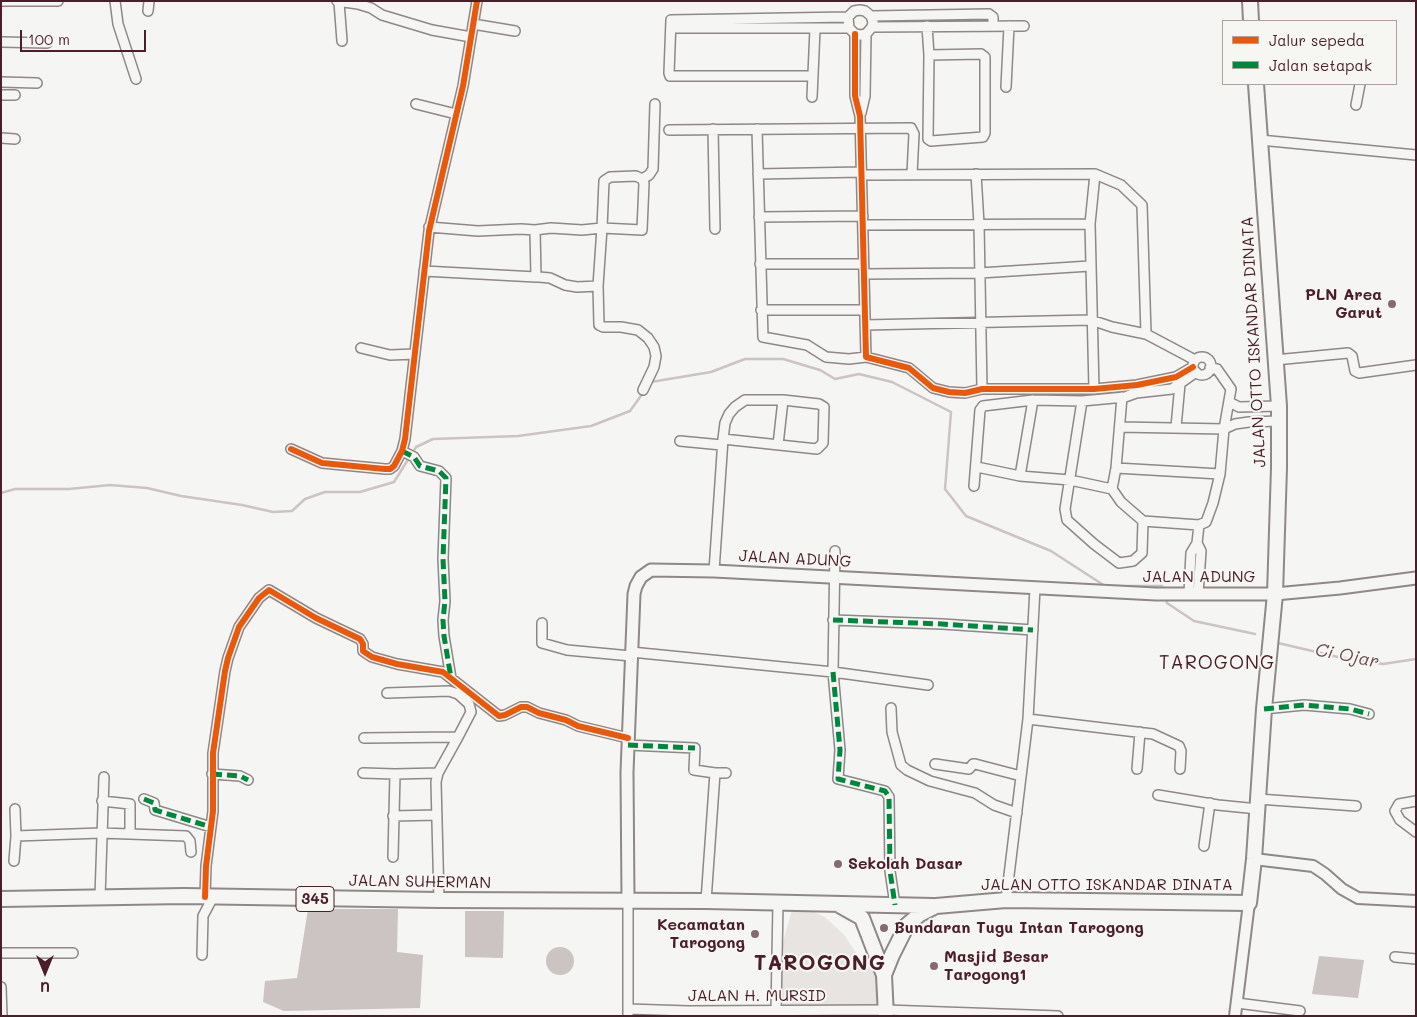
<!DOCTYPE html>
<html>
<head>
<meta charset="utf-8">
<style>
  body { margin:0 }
  #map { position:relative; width:1417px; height:1017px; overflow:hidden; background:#f5f5f3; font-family:Mali,sans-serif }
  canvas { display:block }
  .frame { position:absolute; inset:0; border:2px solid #4a1f2b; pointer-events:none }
  .legend { position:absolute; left:1222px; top:20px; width:175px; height:65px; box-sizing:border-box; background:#f6f6f2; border:1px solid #b1a0a2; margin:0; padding:6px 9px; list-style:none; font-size:15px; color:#4a1f2b }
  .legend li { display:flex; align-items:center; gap:10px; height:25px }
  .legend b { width:25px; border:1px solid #b1a0a2 }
  .north { position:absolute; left:20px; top:947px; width:50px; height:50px; -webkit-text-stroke:4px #f6f6f2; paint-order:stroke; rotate:180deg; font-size:14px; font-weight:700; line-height:20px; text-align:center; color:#4a1f2b }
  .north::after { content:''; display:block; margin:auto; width:18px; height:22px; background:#4a1f2b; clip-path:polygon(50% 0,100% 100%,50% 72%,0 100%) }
  .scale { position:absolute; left:20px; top:30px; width:126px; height:22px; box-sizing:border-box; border:2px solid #4a1f2b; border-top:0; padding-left:6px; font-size:15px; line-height:18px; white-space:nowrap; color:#4a1f2b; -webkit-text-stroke:4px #f6f6f2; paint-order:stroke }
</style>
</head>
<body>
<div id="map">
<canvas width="1417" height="1017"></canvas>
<div class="frame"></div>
<ul class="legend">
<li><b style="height:6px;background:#e8590c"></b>Jalur sepeda</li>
<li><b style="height:6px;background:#00873e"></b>Jalan setapak</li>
</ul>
<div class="north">U</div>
<div class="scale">100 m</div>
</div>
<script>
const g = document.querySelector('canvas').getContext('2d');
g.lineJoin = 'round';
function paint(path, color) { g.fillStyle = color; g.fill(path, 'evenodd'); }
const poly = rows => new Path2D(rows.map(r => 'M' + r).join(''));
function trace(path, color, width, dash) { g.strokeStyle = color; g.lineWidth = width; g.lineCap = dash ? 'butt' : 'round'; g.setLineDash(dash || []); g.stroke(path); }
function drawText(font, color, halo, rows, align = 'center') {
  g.font = font + ' Mali,sans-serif'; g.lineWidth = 4; g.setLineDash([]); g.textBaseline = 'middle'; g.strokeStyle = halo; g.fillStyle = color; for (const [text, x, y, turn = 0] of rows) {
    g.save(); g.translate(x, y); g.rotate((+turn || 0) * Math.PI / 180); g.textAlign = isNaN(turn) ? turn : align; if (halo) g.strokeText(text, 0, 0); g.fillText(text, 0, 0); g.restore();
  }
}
const green = poly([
  [807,909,825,917,844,935,863,963,876,972,880,986,878,1013,778,1009,776,966,792,910]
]);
const water = poly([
  [308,909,398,909,397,952,423,955,420,1008,284,1011,263,1002,265,981,297,978],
  [465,911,504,911,503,958,465,957],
  '546 961a14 14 0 1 1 28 0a14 14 0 1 1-28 0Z',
  [1319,956,1364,960,1358,998,1312,994]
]);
const stream = poly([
  [651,382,711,372,745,359,783,359,820,370,835,379,859,374,892,382,951,412,945,489,966,516,1051,551,1105,586],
  [412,454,416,447,433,439,518,436,591,426,630,411,643,393],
  [1,493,15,489,69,489,110,485,147,488,181,496,242,505,273,512,292,511,305,499,325,492,360,492,394,482,409,458],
  [1115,586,1162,586,1164,591],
  [1165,596,1167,603,1194,621,1255,634],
  [1278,643,1338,657,1383,664,1416,659]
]);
const minor = poly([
  [1,1,58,1],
  [115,1,118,24,136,79],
  [337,1,358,4,371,8,382,15,432,30,471,37],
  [339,2,342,41],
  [148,11,149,1],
  [871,16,989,14,993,17,993,26],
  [473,24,515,31],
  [927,26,929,55,928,139,931,141,983,137,985,133,985,57,981,54,929,55],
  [872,27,1024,26],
  [671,28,849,28],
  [855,34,855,96,860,116,866,357,909,368,933,388,949,392,965,393,982,389,1094,389,1137,385,1176,377,1193,367],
  [1,42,47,43],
  [813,76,670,76,669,73,671,20,848,17,854,11,860,10,865,11,871,16,873,22,872,27,866,34,861,35,855,34,849,28,848,17],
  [1,82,37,83],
  [1006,87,1009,26],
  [1,95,15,95],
  [812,97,815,29],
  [416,104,456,114],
  [1356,105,1360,84],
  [861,113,865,96,866,34],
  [713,129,715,229],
  [757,129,763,337,807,345,826,357,849,359,866,357],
  [669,130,911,128,914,134,912,174],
  [1,138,15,139],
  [1260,140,1416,155],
  [758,174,862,172],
  [976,174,979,224,982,389],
  [1095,174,1121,185,1142,205,1146,334],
  [862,175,1095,174,1090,224,1094,389],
  [642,179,649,175,653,169,655,104],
  [759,217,863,216],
  [863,225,1090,224],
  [429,227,478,231,521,229,535,230],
  [760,264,863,264],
  [424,271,536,277,539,277,550,278,565,285,577,287,598,286,602,228,604,181,610,177,636,176,642,179,644,183,642,230,602,228,582,230,551,228,535,230,536,277],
  [864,274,980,273,1090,266],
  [598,286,599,325,603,327,621,327,638,330,648,338,654,347,656,356,654,367,643,390],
  [761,310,865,310],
  [865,325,1091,320,1112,327,1146,334,1195,360],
  [361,348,390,355,415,354],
  '1193 366a9 9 0 1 1 18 0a9 9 0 1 1-18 0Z',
  [1275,360,1348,353,1352,356,1355,371,1359,373,1416,365],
  [1122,397,1116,468,1112,489,1121,502,1143,521],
  [1082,401,1065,509,1067,520,1094,544,1119,563,1133,561,1142,553,1143,521,1199,525],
  [1229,402,1239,407,1279,406],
  [1120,427,1224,429,1235,424,1249,422,1279,421],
  [1176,427,1180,384],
  [680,441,722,445],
  [778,445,783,400],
  [291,449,322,463,385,469,390,469,394,466,402,451,405,439,429,231,463,86,477,1],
  [402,451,414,457,420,466,439,471,446,478,443,559,445,601,443,620,444,636,451,678],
  [977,467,1020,476,1070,480,1112,489],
  [1116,468,1220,474],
  [1020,476,1033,400],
  [974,486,980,410,983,406,1033,400,1082,401,1125,397,1136,393,1172,389,1196,372],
  [1197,543,1201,551,1198,594],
  [835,551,833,672,840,750,838,779,885,791,889,797,890,871,895,905],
  [714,571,723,439,817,449,823,443,824,407,819,404,783,400,745,400,735,407,729,414,725,423,723,439],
  [1189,593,1191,553,1197,543,1199,525,1206,522,1213,503,1220,474,1224,429,1231,389,1217,369,1210,368],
  [833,620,942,624,1033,630],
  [542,623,542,643,567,650,631,656],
  [631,652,833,672,928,685],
  [387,693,449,691,458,694,469,704,471,712,458,737],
  [891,708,892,732,901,765,907,770,930,781,975,793,994,805,1017,813],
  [1264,709,1304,705,1350,709,1369,714],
  [1028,719,1153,734,1179,746,1181,751,1180,769],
  [364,738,458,737,438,773],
  [628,745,695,748,694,770,715,773,706,901],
  [935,764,969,769,973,764,975,764,1021,776],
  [1137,769,1140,732],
  [363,773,395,774],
  [715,773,726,773],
  [212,774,240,776,248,780],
  [1158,795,1218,805,1258,809],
  [144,799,154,803,155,810,211,827],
  [1258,799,1356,806],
  [102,801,130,804,130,834],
  [1416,801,1399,804,1395,811,1400,820,1416,832],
  [393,816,437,815],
  [16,836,101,833,186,836,190,841,191,852],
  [1204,846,1210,803],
  [393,857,395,774,438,773,436,782,439,900],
  [14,861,16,836,15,809],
  [100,897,104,777],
  [205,897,206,866,213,811,213,753,225,671,228,658,239,627,259,598,269,590,316,618,360,639,363,644,363,651,372,657,397,664,443,672,499,716,505,715,521,707,527,707,539,713,566,720,578,726,628,738],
  [1006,900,1028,719,1035,588],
  [1,953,73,953],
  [202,955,203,916,213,897],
  [1395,957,1416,959],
  [1,987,2,1016],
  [1237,1003,1300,1011],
  [628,1009,688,1011,886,1010,1058,1016],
  [776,1011,778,903],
  [628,1016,628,901]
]);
const tertiary = poly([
  [1254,859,1313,866,1325,874,1342,889,1358,898,1416,901],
  [1235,1016,1249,903]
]);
const secondary = poly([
  [628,901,627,772,634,594,636,586,641,577,651,570,714,571,1156,594,1275,594,1340,588,1416,578]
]);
const primary = poly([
  [1250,1,1251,21],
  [1,899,184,896,439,900,706,901,933,906],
  [839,905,862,918,884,975],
  [886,1016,884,975,892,955,907,925,920,914,936,906,1006,900,1249,903,1254,859,1264,709,1275,594,1279,468,1279,406,1256,84]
]);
const quiet = poly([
  [402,451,414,457,420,466,439,471,446,478,443,559,445,601,443,620,444,636,451,678],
  [833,620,942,624,1033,630],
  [833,672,840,750,838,779,885,791,889,797,890,871,895,905],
  [1264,709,1304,705,1350,709,1369,714],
  [628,745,695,748],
  [212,774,240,776,248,780],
  [144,799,154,803,155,810,211,827]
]);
const cycleway = poly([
  [855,34,855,96,860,116,866,357,909,368,933,388,949,392,965,393,982,389,1094,389,1137,385,1176,377,1193,367],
  [291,449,322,463,385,469,390,469,394,466,402,451,405,439,429,231,463,86,477,1],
  [205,897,206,866,213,811,213,753,225,671,228,658,239,627,259,598,269,590,316,618,360,639,363,644,363,651,372,657,397,664,443,672,499,716,505,715,521,707,527,707,539,713,566,720,578,726,628,738]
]);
const markers = [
  [1392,304,5,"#866a71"],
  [838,864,5,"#866a71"],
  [884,928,5,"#866a71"],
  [755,934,5,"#866a71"],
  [934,966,5,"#866a71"]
];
const shields = [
  [315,899,38]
];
const shieldNames = [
  ["345",315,899]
];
const poiNames = [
  ["PLN Area",1382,295,"right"],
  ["Garut",1382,313,"right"],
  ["Sekolah Dasar",848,864],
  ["Kecamatan",745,925,"right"],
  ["Tarogong",745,943,"right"],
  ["Bundaran Tugu Intan Tarogong",894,928],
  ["Masjid Besar",944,957],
  ["Tarogong1",944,975]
];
const streetNames = [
  ["JALAN OTTO ISKANDAR DINATA",1254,342,-93],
  ["JALAN ADUNG",795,559,3],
  ["JALAN ADUNG",1199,577],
  ["JALAN SUHERMAN",420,882,1],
  ["JALAN OTTO ISKANDAR DINATA",1107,885],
  ["JALAN H. MURSID",757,996]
];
const waterNames = [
  ["Ci Ojar",1347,656,11]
];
const quarterNames = [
  ["TAROGONG",1217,663]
];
const districtNames = [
  ["TAROGONG",820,964]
];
paint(green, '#e8e4e2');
paint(water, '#ccc3c3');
trace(stream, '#ccc3c3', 2.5);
trace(minor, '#8f8788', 12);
trace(tertiary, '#8f8788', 14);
trace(secondary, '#8f8788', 15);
trace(primary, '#8f8788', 18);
trace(minor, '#f5f5f3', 9);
trace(tertiary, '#f5f5f3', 10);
trace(secondary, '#f5f5f3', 11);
trace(primary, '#f5f5f3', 14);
trace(quiet, '#00873e', 5, [10, 5]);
trace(cycleway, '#e8590c', 6);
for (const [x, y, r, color] of markers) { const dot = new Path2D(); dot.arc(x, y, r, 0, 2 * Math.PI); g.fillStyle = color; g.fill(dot); trace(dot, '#f6f6f2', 2); }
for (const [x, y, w] of shields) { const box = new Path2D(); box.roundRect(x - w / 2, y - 12.5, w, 25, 4); g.fillStyle = '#f6f6f2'; g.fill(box); trace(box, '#4a1f2b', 1); }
drawText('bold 15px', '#4a1f2b', null, shieldNames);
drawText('bold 16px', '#4a1f2b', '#f6f6f2', poiNames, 'left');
drawText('16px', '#4a1f2b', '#f6f6f2', streetNames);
drawText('italic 18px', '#6c4a52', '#f6f6f2', waterNames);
g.letterSpacing = '1px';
drawText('19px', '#4a1f2b', '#f6f6f2', quarterNames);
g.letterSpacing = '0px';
g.letterSpacing = '1px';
drawText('bold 21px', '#4a1f2b', '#f6f6f2', districtNames);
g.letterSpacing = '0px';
</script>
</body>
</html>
